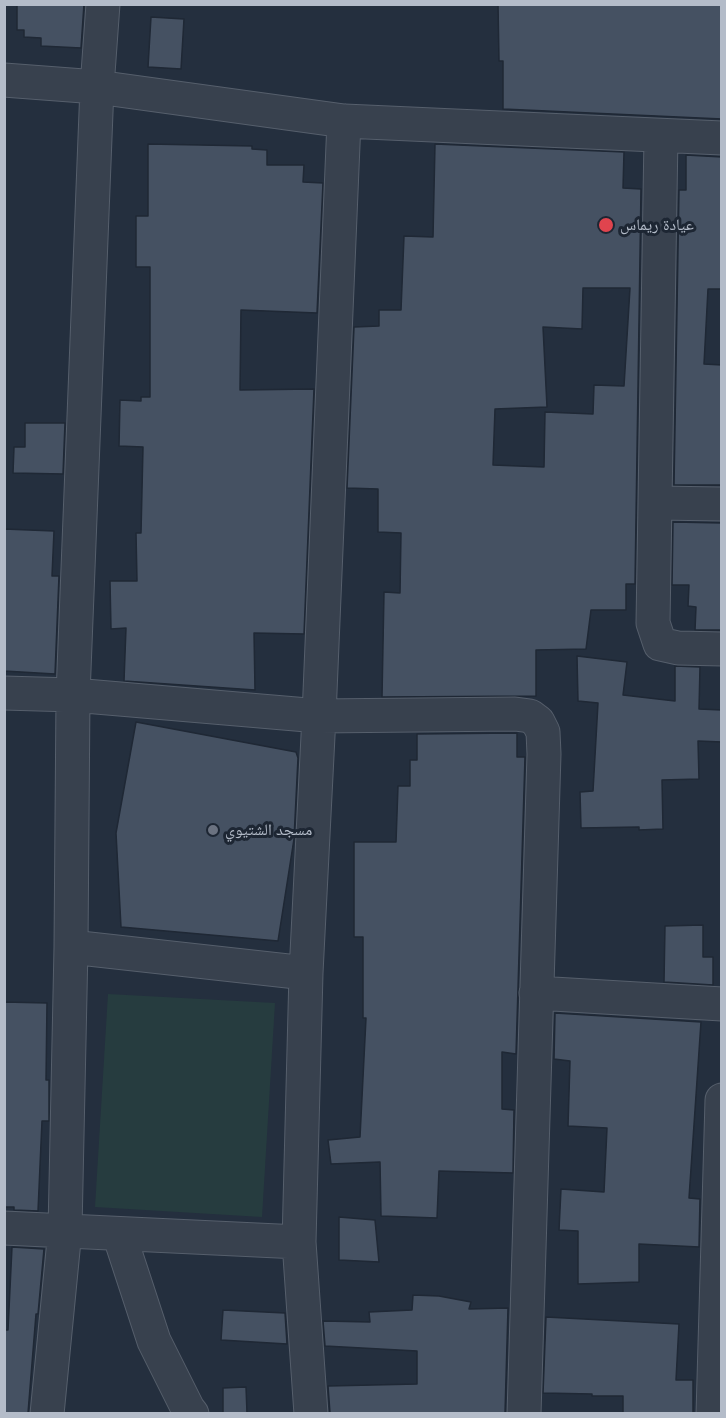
<!DOCTYPE html>
<html>
<head>
<meta charset="utf-8">
<style>
  body { margin:0 }
  #map { position:relative; width:726px; height:1418px; overflow:hidden; background:#242f3e; font-family:Quicksand,sans-serif }
  canvas { display:block }
  .frame { position:absolute; inset:0; border:6px solid #b4bcc9; pointer-events:none }
</style>
</head>
<body>
<div id="map">
<canvas width="726" height="1418"></canvas>
<div class="frame"></div>
</div>
<script>
const g = document.querySelector('canvas').getContext('2d');
g.lineJoin = 'round';
function paint(path, color) { g.fillStyle = color; g.fill(path, 'evenodd'); }
const poly = rows => new Path2D(rows.map(r => 'M' + r).join(''));
function trace(path, color, width, dash) { g.strokeStyle = color; g.lineWidth = width; g.lineCap = dash ? 'butt' : 'round'; g.setLineDash(dash || []); g.stroke(path); }
function drawText(font, color, halo, rows, align = 'center') {
  g.font = font + ' Quicksand,"Noto Naskh Arabic",sans-serif'; g.lineWidth = 6; g.setLineDash([]); g.textBaseline = 'middle'; g.strokeStyle = halo; g.fillStyle = color; for (const [text, x, y, turn = 0] of rows) {
    g.save(); g.translate(x, y); g.rotate((+turn || 0) * Math.PI / 180); g.textAlign = isNaN(turn) ? turn : align; if (halo) g.strokeText(text, 0, 0); g.fillText(text, 0, 0); g.restore();
  }
}
const green = poly([
  [108,994,275,1003,262,1217,95,1207]
]);
const building = poly([
  [17,4,84,4,81,48,41,46,41,38,24,37,24,30,17,30,17,4],
  [498,4,722,4,722,119,503,109,503,61,499,61,498,4],
  [151,17,184,19,181,69,148,67,151,17],
  [148,144,252,146,252,149,267,150,267,165,304,165,303,182,323,183,317,313,241,310,240,390,314,389,304,634,254,633,255,690,124,681,126,628,111,629,110,581,137,581,136,533,141,533,143,447,119,446,120,400,141,401,141,397,150,397,150,267,136,267,136,216,148,216,148,144],
  [435,144,624,152,623,188,641,189,635,584,626,584,626,610,591,610,586,649,536,650,536,696,382,697,384,592,400,593,401,533,378,532,378,489,347,488,354,327,379,326,379,310,401,310,404,236,433,237,435,144],
  [583,288,630,288,624,386,594,385,593,414,545,412,544,467,493,465,495,409,547,407,543,327,582,329,583,288],
  [686,155,722,157,722,289,708,289,704,364,722,365,722,485,674,485,679,190,686,190,686,155],
  [25,423,65,423,63,474,13,473,14,447,25,447,25,423],
  [673,522,722,523,722,630,695,630,696,607,688,606,689,585,672,585,673,522],
  [4,529,54,531,52,576,59,576,55,674,4,671,4,529],
  [577,656,627,662,623,695,675,701,675,666,700,667,699,709,722,710,722,742,698,741,699,779,662,780,663,829,639,830,639,827,581,828,580,792,593,791,598,703,578,701,577,656],
  [136,722,296,752,298,758,294,839,278,941,121,927,116,833,136,722],
  [517,733,517,757,525,757,516,1054,502,1052,502,1109,514,1110,513,1173,439,1171,437,1218,381,1216,380,1162,331,1164,328,1140,360,1137,366,1018,363,1018,363,937,354,937,354,842,396,842,398,786,410,786,410,760,417,760,417,734,517,733],
  [703,925,703,957,713,957,713,985,664,982,665,926,703,925],
  [4,1002,47,1003,46,1080,49,1080,49,1121,42,1121,38,1211,14,1210,14,1207,4,1207,4,1002],
  [555,1013,701,1022,689,1198,700,1199,699,1247,639,1244,639,1282,578,1284,578,1231,559,1230,561,1189,604,1192,607,1128,568,1126,570,1061,554,1059,555,1013],
  [339,1217,375,1220,379,1262,339,1260,339,1217],
  [12,1247,44,1249,38,1314,36,1314,28,1413,4,1413,4,1330,8,1330,12,1247],
  [413,1295,439,1296,471,1302,469,1309,508,1308,505,1413,330,1413,328,1386,417,1384,417,1351,325,1346,323,1321,370,1322,369,1312,412,1310,413,1295],
  [223,1310,285,1313,287,1344,221,1340,223,1310],
  [546,1317,679,1324,676,1380,693,1380,693,1413,623,1413,623,1396,592,1396,592,1394,543,1393,546,1317],
  [246,1387,247,1413,223,1413,223,1388,246,1387]
]);
const minor = poly([
  [4,80,97,87,344,121,722,138],
  [661,136,653,623,660,644,678,648,722,649],
  [657,503,722,504],
  [4,693,73,695,319,716,515,714,530,716,538,722,543,732,544,754,524,1414],
  [71,947,306,973],
  [536,993,722,1004],
  [4,1228,299,1242],
  [119,1234,154,1341,188,1409,192,1414],
  [47,1414,65,1230,71,947,73,695,97,87,103,4],
  [311,1414,299,1242,306,973,319,716,344,121],
  [713,1414,722,1100]
]);
const markers = [
  [606,225,8,"#e0444e"],
  [213,830,6,"#6b7280"]
];
const poiNames = [
  ["عيادة ريماس",620,225],
  ["مسجد الشتيوي",225,830]
];
paint(green, '#263c3f');
paint(building, '#455162');
trace(building, '#1f2835', 1.5);
trace(minor, '#565f6c', 35);
trace(minor, '#38414e', 33);
for (const [x, y, r, color] of markers) { const dot = new Path2D(); dot.arc(x, y, r, 0, 2 * Math.PI); g.fillStyle = color; g.fill(dot); trace(dot, '#1d2633', 2); }
drawText('16px', '#b4bcc9', '#1d2633', poiNames, 'left');
</script>
</body>
</html>
